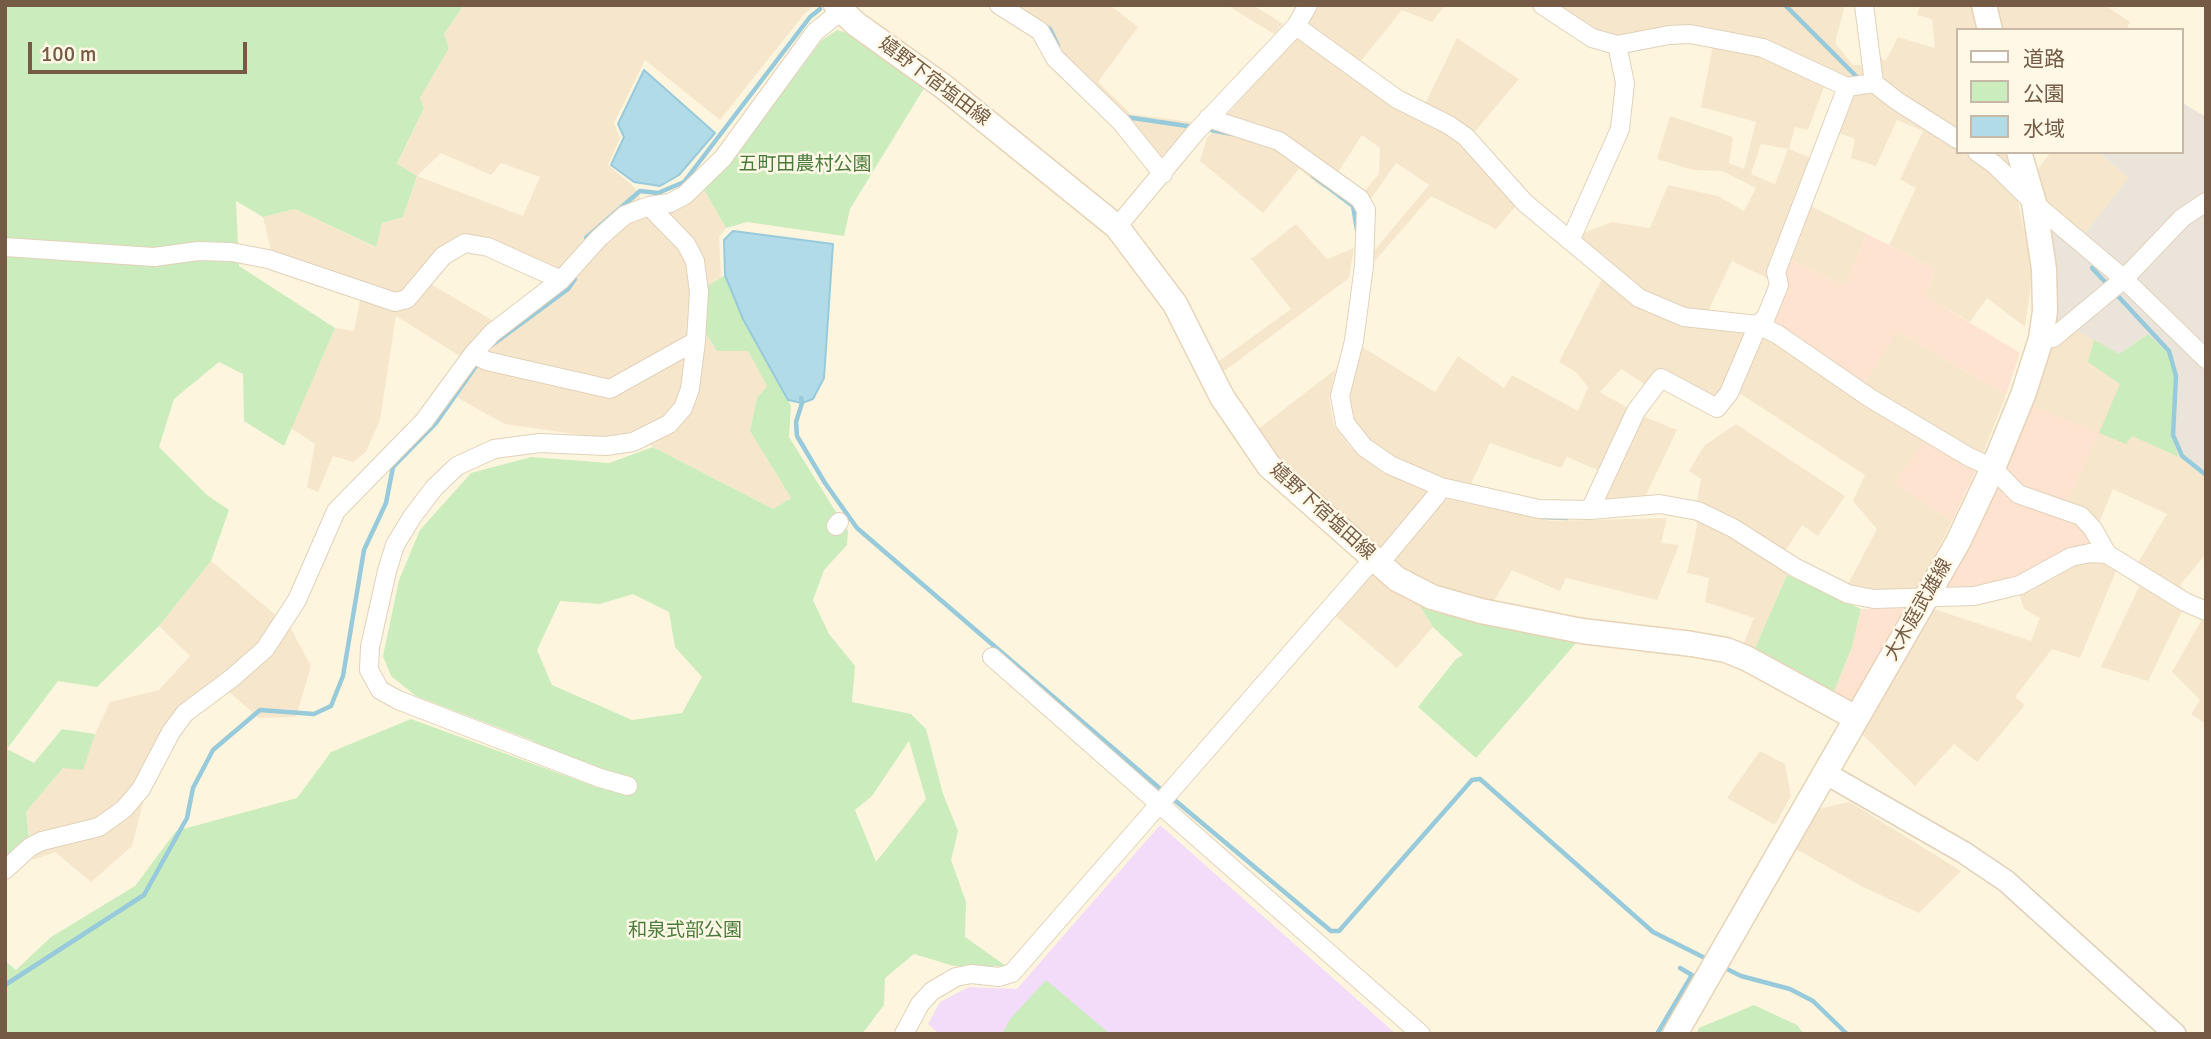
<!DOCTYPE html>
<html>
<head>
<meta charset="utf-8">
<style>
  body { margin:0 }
  #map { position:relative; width:2211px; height:1039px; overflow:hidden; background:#fef5de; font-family:Signika,"Noto Sans JP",sans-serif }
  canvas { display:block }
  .frame { position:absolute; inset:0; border:7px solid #755b45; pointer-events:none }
  .legend { position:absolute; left:1956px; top:28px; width:228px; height:126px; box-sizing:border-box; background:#fff8e6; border:2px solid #c8b9a6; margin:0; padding:9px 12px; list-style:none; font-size:21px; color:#755b45 }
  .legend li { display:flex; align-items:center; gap:14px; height:35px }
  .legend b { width:35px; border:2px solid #c8b9a6 }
  .scale { position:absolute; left:28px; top:42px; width:219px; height:32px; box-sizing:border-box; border:4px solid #755b45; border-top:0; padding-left:9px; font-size:21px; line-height:24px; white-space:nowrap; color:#755b45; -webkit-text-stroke:5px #fff8e6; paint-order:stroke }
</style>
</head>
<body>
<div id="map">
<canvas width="2211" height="1039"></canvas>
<div class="frame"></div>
<ul class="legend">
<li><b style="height:9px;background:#fff"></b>道路</li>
<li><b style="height:19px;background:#cbecbc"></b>公園</li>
<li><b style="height:19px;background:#b2dbe8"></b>水域</li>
</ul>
<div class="scale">100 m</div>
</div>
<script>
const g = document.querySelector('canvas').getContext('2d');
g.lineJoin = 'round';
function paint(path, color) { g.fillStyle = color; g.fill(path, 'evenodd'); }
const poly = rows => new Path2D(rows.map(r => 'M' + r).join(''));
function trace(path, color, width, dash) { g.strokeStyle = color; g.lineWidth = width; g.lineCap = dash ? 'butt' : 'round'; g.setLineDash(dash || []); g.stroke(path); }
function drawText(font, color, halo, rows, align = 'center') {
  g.font = font + ' Signika,"Noto Sans JP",sans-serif'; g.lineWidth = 5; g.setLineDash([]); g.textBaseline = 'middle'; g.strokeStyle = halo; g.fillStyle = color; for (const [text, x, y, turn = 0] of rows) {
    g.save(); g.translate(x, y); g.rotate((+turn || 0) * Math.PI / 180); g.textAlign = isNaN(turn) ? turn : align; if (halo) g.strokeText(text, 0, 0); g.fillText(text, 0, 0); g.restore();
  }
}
const residential = poly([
  [464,5,815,5,805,13,720,120,645,60,614,123,620,138,608,165,635,188,655,225,703,188,726,228,719,237,721,277,707,286,717,350,748,351,767,386,757,398,750,431,791,498,773,509,653,447,637,435,607,439,505,424,438,387,460,356,396,316,380,420,366,452,353,462,333,456,318,492,307,487,315,444,291,428,335,328,354,331,360,300,276,272,263,217,295,209,375,247,382,223,403,217,417,177,397,165,424,108,420,98,449,48,444,34],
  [441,153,491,175,501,163,540,177,523,216,417,176],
  [473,250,558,276,495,322,429,283,450,258],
  [988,5,1110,5,1138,27,1098,82,1131,114,1192,122,1148,172,1117,126,1035,33],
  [1227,5,1253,5,1283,24,1274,34],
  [1318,5,1445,5,1432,22,1402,10,1360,62,1397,93,1424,106,1457,38,1519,79,1472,135,1516,206,1496,229,1431,196,1372,264,1373,252,1429,185,1396,163,1370,200,1362,194,1379,174,1380,148,1362,135,1336,175,1323,188,1299,169,1263,213,1200,161,1207,138,1308,21],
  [1534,5,1845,5,1835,43,1853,65,1864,65,1878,57,1886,60,1898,37,1935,48,1932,19,1917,15,1920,5,1975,5,1980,30,1957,30,1957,152,2007,152,2033,271,2025,327,1987,298,1970,322,1926,296,1935,269,1889,245,1916,188,1900,179,1923,131,1897,120,1876,166,1851,158,1855,139,1834,131,1809,205,1867,234,1845,286,1788,259,1773,281,1732,261,1708,311,1897,331,2006,395,1978,466,1895,483,1952,521,1916,593,1874,596,1846,588,1877,529,1853,501,1865,475,1736,391,1719,415,1664,386,1649,387,1621,369,1600,392,1640,415,1677,430,1643,501,1585,506,1600,471,1567,457,1561,468,1490,443,1469,488,1413,472,1378,453,1352,422,1346,393,1359,345,1435,392,1458,356,1504,388,1512,375,1578,411,1588,387,1576,372,1559,362,1603,277,1581,259,1581,234,1612,222,1650,228,1668,185,1718,196,1744,211,1756,188,1722,171,1693,170,1657,159,1670,116,1733,137,1729,163,1744,169,1756,122,1701,107,1713,45,1671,40,1623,48],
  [1824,87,1840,93,1814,159,1789,149,1795,127,1808,130],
  [1761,144,1788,149,1775,184,1751,174],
  [1996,5,2105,5,2130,22,2126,30,2003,30],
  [2051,152,2098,152,2130,178,2084,234,2046,206,2038,169],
  [1296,224,1327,259,1354,248,1349,278,1223,372,1215,364,1291,309,1251,259],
  [2074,329,2174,376,2171,436,2179,457,2206,478,2206,554,2180,585,2190,595,2148,681,2101,667,2139,587,2131,580,2136,566,2167,514,2113,489,2092,540,2064,511,2030,405,2049,351],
  [1336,369,1329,398,1334,425,1350,447,1382,472,1439,497,1551,521,1667,518,1661,543,1679,545,1657,600,1566,578,1560,591,1512,570,1490,608,1413,594,1433,627,1397,668,1336,616,1382,559,1280,468,1257,430],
  [1736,424,1845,496,1818,536,1802,525,1784,553,1787,575,1753,653,1742,647,1754,618,1705,602,1709,578,1687,573,1697,526,1696,505,1701,479,1689,471,1704,446],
  [2078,551,2121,559,2080,658,2052,649,2015,697,2025,705,1977,762,1954,744,1915,786,1860,732,1931,608,2031,641,2040,618,2024,609,2016,584],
  [211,561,290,627,311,666,296,717,259,718,227,690,185,721,144,799,132,846,91,882,55,852,33,860,26,812,63,768,95,734,110,702,159,690,190,656,159,626],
  [2206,612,2206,724,2191,714,2200,700,2172,672],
  [1760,751,1785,764,1791,796,1775,825,1727,798],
  [1850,802,1961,871,1919,913,1861,886,1796,849,1813,810]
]);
const commercial = poly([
  [1867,234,1935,269,1926,296,2020,353,2006,395,1897,331,1863,387,1757,318,1788,259,1845,286],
  [2030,405,2099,433,2064,510,2081,520,2096,548,2016,584,1941,591],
  [1926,439,1978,466,1952,521,1894,483],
  [1904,608,1851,704,1833,694,1852,647,1861,609]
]);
const industrial = poly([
  [2181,102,2206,117,2206,473,2184,455,2174,434,2178,376,2168,353,2148,334,2119,354,2074,329,2054,331,2053,238,2046,206,2084,234,2129,178,2098,152,2181,152]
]);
const education = poly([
  [1160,825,1396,1034,939,1034,928,1024,940,1002,969,987,1017,989]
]);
const green = poly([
  [5,5,464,5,444,34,449,48,420,98,424,108,397,164,417,176,403,217,382,223,376,247,295,209,263,217,236,201,239,266,335,328,284,446,244,421,243,374,219,362,174,399,159,447,207,495,229,510,211,561,159,626,97,687,58,681,7,749,34,763,62,729,95,734,83,770,63,768,26,812,29,837,5,863],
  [837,30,856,36,926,85,850,209,844,236,747,222,726,228,703,188,725,169,822,40],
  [725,275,743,319,791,406,789,437,848,531,847,545,824,570,813,600,829,634,855,666,852,702,911,714,926,729,943,794,958,831,951,860,966,902,965,937,1006,966,954,966,914,954,885,978,884,1005,862,1034,5,1034,5,961,16,970,51,937,135,886,176,831,297,798,331,752,411,719,596,787,582,769,531,740,416,696,391,676,383,656,399,580,420,530,471,473,531,457,609,463,653,447,773,509,791,498,750,431,757,398,767,386,748,351,717,351,706,333,707,286],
  [633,594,669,612,675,647,702,677,682,713,632,720,552,685,537,650,560,601,600,604],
  [909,741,926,799,876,862,855,810,872,796],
  [2148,334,2168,353,2174,376,2171,436,2179,457,2132,436,2126,444,2099,433,2120,384,2088,362,2094,340,2119,354],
  [1787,575,1861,609,1852,647,1833,694,1753,653],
  [1412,593,1502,624,1576,643,1476,758,1418,707,1456,659,1463,655,1433,627],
  [1046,980,1110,1034,1002,1034,1011,1018],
  [1754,1005,1797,1025,1804,1034,1696,1034,1699,1028]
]);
const water = poly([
  [644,70,715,133,679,175,660,186,634,182,611,165,624,137,618,124,644,70],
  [733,231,833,244,824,378,813,399,802,403,788,400,743,319,725,275,724,240,733,231]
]);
const stream = poly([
  [1785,5,1857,77],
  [1044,25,1050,29,1058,46],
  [1126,117,1194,127],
  [1206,129,1232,134],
  [1313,176,1353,206,1357,230],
  [586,238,640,191,658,193,684,182,810,17,820,9],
  [2092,268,2107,284],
  [2116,294,2169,351,2176,376,2173,435,2182,456,2206,475],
  [492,345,568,289,575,279],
  [801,398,802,403,796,422,797,436,825,483,857,528,1164,792],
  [1541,517,1567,518],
  [1171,797,1331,931,1339,931,1472,780,1480,779,1653,932,1709,960],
  [1723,967,1741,976,1790,989,1813,1001,1847,1034],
  [5,985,144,895,187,818,193,788,213,750,260,710,314,714,331,706,343,676,364,550,386,503,393,467,436,423,478,363],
  [1657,1034,1692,975,1680,968]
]);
const minor = poly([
  [999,5,1040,31,1055,58,1121,122,1163,174],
  [1542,5,1592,38,1617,45,1669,35,1690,34,1763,48,1847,87,1874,83,1897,101,1957,139],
  [1864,5,1874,83],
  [1296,26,1397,99,1449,125,1466,137,1525,203,1639,298,1684,317,1758,325,1777,334,1870,398,1969,457,1993,468,2018,494,2081,516,2093,529,2107,554,2185,602,2206,611],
  [1208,118,1279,141,1360,199,1366,210,1364,266,1354,341,1340,396,1345,423,1364,447,1390,465,1441,487,1539,509,1590,510,1660,504,1698,511,1733,528,1796,568,1848,594,1874,599,1974,596,2020,585,2071,557,2090,553,2107,554],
  [1977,152,1994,164,2034,203,2124,279,2206,359],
  [1117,227,1195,133,1296,26,1308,5],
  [1570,241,1620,129,1625,83,1617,45],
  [5,247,154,257,198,251,231,252,268,259,395,302,407,299,443,256,465,243,488,247,561,280],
  [2041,339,2053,338,2124,279,2182,218,2206,202],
  [473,354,487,361,610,389,696,341],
  [1590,510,1636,411,1661,378,1717,408,1729,393,1758,325,1766,317,1779,285,1776,272,1847,87],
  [836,526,839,522],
  [992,657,1421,1034],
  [628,786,600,778,398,700,380,690,369,670,370,647,387,571,395,545,412,517,434,488,457,466,494,449,540,443,606,446,633,442,669,424,683,408,690,389,696,341,699,292,695,261,686,244,649,206],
  [5,870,30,847,42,841,99,827,124,809,141,789,171,732,185,713,232,678,265,649,297,600,336,511,424,421,473,354,492,333,561,280,599,238,625,215,649,206,670,203,685,195,723,158,815,32,841,11,843,5],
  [904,1034,920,1004,932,991,956,977,971,974,999,977,1012,973,1373,559,1385,557,1436,496,1441,487]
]);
const tertiary = poly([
  [1825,773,1963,852,2006,881,2175,1034]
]);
const secondary = poly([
  [836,5,856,24,944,87,1117,227,1175,304,1222,397,1269,466,1397,579,1432,597,1481,611,1582,631,1692,644,1726,650,1746,658,1856,718],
  [1984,5,1990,30],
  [1675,1034,1958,542,1993,468,2023,395,2041,339,2045,311,2044,269,2034,203,2019,152]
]);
const streetNames = [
  ["嬉野下宿塩田線",934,82,37],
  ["嬉野下宿塩田線",1322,512,42],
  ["大木庭武雄線",1919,610,-60]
];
const parkNames = [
  ["五町田農村公園",805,165],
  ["和泉式部公園",685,931]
];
paint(residential, '#f6e7cc');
paint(commercial, '#ffe3d1');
paint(industrial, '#ebe4db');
paint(education, '#f2dcfa');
paint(green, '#cbecbc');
paint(water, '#b2dbe8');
trace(water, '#97cadb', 2);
trace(stream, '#97cadb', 4.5);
trace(minor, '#e2d1ba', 20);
trace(tertiary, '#e2d1ba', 24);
trace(secondary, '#e8d3b7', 27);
trace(minor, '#fff', 18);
trace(tertiary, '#fff', 21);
trace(secondary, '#fff', 24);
drawText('19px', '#755b45', '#fff8e6', streetNames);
drawText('19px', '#497c3c', '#fff8e6', parkNames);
</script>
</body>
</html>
